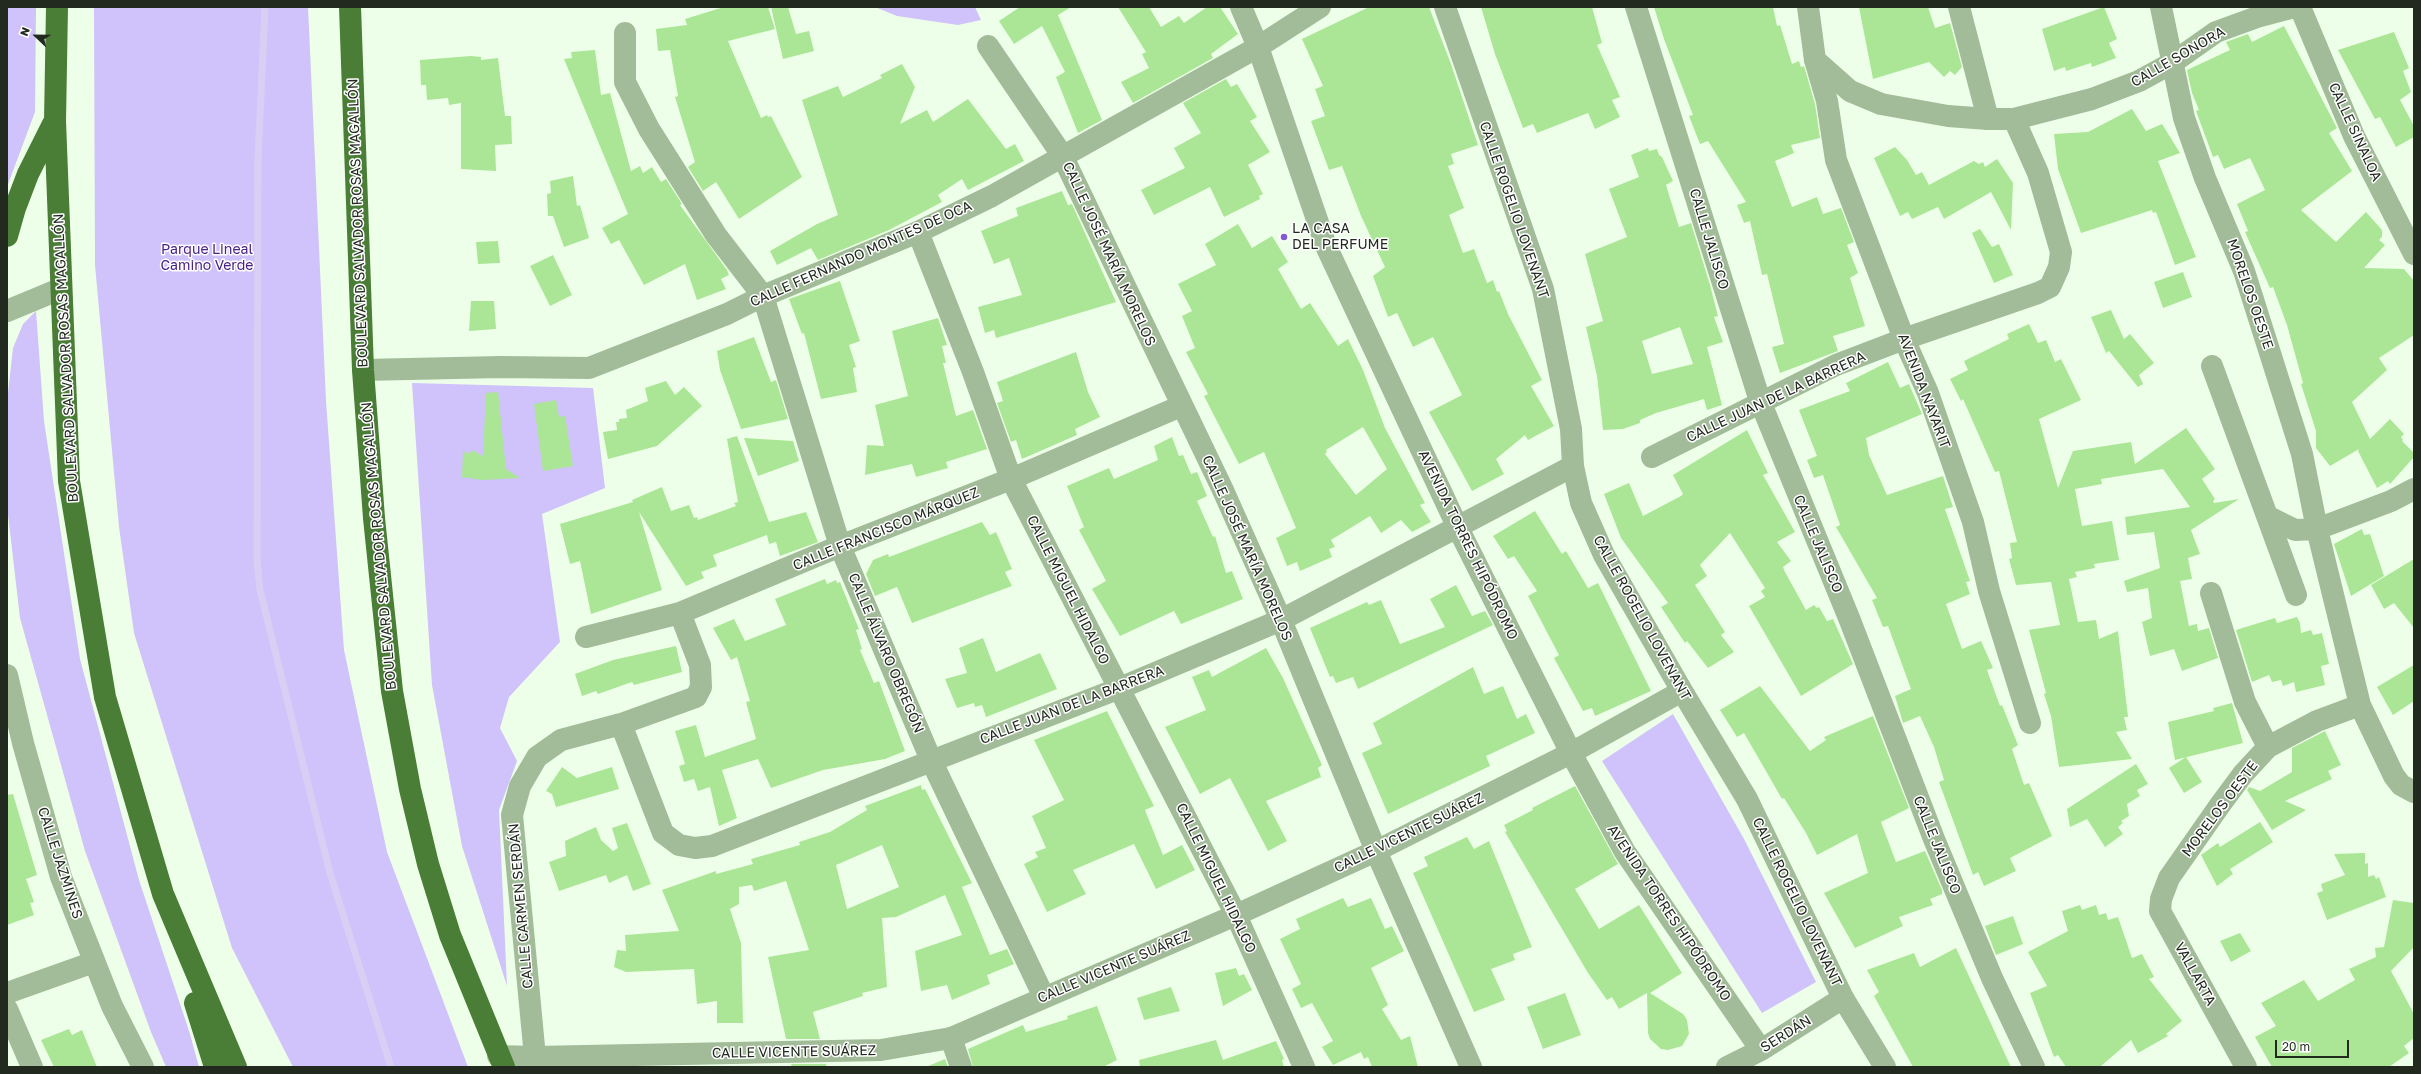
<!DOCTYPE html>
<html>
<head>
<meta charset="utf-8">
<style>
  body { margin:0 }
  #map { position:relative; width:2421px; height:1074px; overflow:hidden; background:#eeffe9; font-family:"Golos Text",sans-serif }
  canvas { display:block }
  .frame { position:absolute; inset:0; border:8px solid #222a20; pointer-events:none }
  .north { position:absolute; left:16px; top:16px; width:40px; height:40px; -webkit-text-stroke:3px #fff; paint-order:stroke; rotate:292deg; font-size:11px; font-weight:700; line-height:16px; text-align:center; color:#222a20 }
  .north::after { content:''; display:block; margin:auto; width:14px; height:18px; background:#222a20; clip-path:polygon(50% 0,100% 100%,50% 72%,0 100%) }
  .scale { position:absolute; left:2275px; top:1040px; width:74px; height:18px; box-sizing:border-box; border:2px solid #222a20; border-top:0; padding-left:5px; font-size:12px; line-height:14px; white-space:nowrap; color:#222a20; -webkit-text-stroke:3px #fff; paint-order:stroke }
</style>
</head>
<body>
<div id="map">
<canvas width="2421" height="1074"></canvas>
<div class="frame"></div>
<div class="north">N</div>
<div class="scale">20 m</div>
</div>
<script>
const g = document.querySelector('canvas').getContext('2d');
g.lineJoin = 'round';
function paint(path, color) { g.fillStyle = color; g.fill(path, 'evenodd'); }
const poly = rows => new Path2D(rows.map(r => 'M' + r).join(''));
function trace(path, color, width, dash) { g.strokeStyle = color; g.lineWidth = width; g.lineCap = dash ? 'butt' : 'round'; g.setLineDash(dash || []); g.stroke(path); }
function drawText(font, color, halo, rows, align = 'center') {
  g.font = font + ' "Golos Text",sans-serif'; g.lineWidth = 3; g.setLineDash([]); g.textBaseline = 'middle'; g.strokeStyle = halo; g.fillStyle = color; for (const [text, x, y, turn = 0] of rows) {
    g.save(); g.translate(x, y); g.rotate((+turn || 0) * Math.PI / 180); g.textAlign = isNaN(turn) ? turn : align; if (halo) g.strokeText(text, 0, 0); g.fillText(text, 0, 0); g.restore();
  }
}
const green = poly([
  [7,7,36,7,35,112,7,187],
  [94,7,308,7,326,401,344,650,387,852,468,1067,293,1067,232,948,134,633,119,527,95,265],
  [875,7,975,7,981,20,958,25,897,16],
  [36,311,44,421,80,659,139,880,190,1034,199,1067,166,1067,151,1032,85,851,20,618,7,506,7,402,13,348,23,324],
  [412,383,593,388,605,488,542,514,560,642,509,697,500,728,517,761,499,810,507,986,462,846,432,685],
  [1673,714,1744,839,1816,982,1762,1013,1602,761]
]);
const stream = poly([
  [265,7,258,159,257,560,260,590,330,873,391,1067]
]);
const building = poly([
  [724,7,768,7,775,29,728,41,761,118,767,115,768,117,771,116,802,177,739,219,716,182,703,191,688,167,695,162,675,97,678,96,670,50,658,51,656,29,687,25,685,19],
  [771,7,788,7,796,34,809,31,814,51,783,59],
  [1020,7,1071,7,1058,15,1102,120,1078,133,1056,77,1065,72,1042,26,1014,44,999,21],
  [1118,7,1149,7,1161,27,1179,16,1184,23,1207,7,1220,7,1238,34,1211,54,1213,58,1133,103,1121,82,1149,68,1142,54,1146,52],
  [1369,7,1429,7,1451,64,1478,145,1451,154,1454,164,1448,166,1464,208,1449,215,1463,253,1474,249,1487,283,1493,280,1497,292,1499,291,1508,314,1542,380,1531,386,1554,426,1528,440,1525,435,1496,459,1504,474,1472,491,1429,412,1462,395,1433,337,1413,347,1397,313,1388,317,1373,276,1385,267,1361,216,1342,166,1329,170,1311,121,1325,116,1315,89,1323,86,1302,39],
  [1481,7,1592,7,1602,43,1597,45,1620,97,1612,100,1620,117,1595,129,1588,113,1537,133,1533,124,1523,128,1495,54],
  [1654,7,1773,7,1777,26,1780,25,1792,64,1799,61,1801,67,1804,66,1815,104,1820,138,1791,145,1794,153,1775,161,1792,207,1817,197,1823,214,1841,208,1854,242,1847,245,1858,273,1850,278,1865,326,1833,336,1838,351,1780,373,1772,347,1784,344,1767,274,1762,275,1750,221,1744,223,1737,205,1746,202,1708,141,1700,144,1689,116,1693,115,1664,39],
  [1859,7,1928,7,1935,28,1950,23,1962,67,1955,75,1950,71,1944,77,1929,62,1873,79],
  [2104,7,2117,39,2109,43,2116,58,2092,67,2091,63,2066,71,2065,67,2054,71,2042,29],
  [2284,26,2337,128,2329,133,2352,171,2301,210,2336,242,2366,212,2382,230,2382,237,2379,240,2385,245,2364,268,2404,269,2414,281,2414,335,2379,358,2387,370,2352,402,2370,439,2390,419,2404,434,2401,437,2403,440,2402,441,2414,453,2414,457,2390,484,2388,481,2377,488,2358,451,2359,449,2330,466,2316,448,2316,431,2301,384,2303,383,2287,325,2273,287,2270,288,2245,232,2248,231,2237,204,2265,190,2250,158,2224,169,2218,155,2213,157,2196,111,2199,110,2192,93,2187,70,2230,50,2226,42,2248,34,2252,42],
  [2394,32,2409,68,2403,71,2411,92,2400,100,2414,126,2414,137,2396,147,2380,117,2375,119,2338,50],
  [595,50,601,95,610,93,631,171,640,166,643,173,652,167,661,182,666,179,682,204,680,205,727,270,729,275,721,279,726,289,697,300,685,264,644,285,619,240,611,244,602,228,628,214,564,59,572,58,571,52],
  [471,56,481,57,481,60,498,58,505,116,511,116,512,144,495,145,496,171,461,169,461,103,449,105,448,98,427,100,426,85,421,85,420,60],
  [902,64,915,87,900,124,927,110,933,122,968,99,1006,149,1015,144,1024,161,968,190,962,179,938,195,942,202,889,230,818,260,811,248,777,265,770,251,817,224,838,215,802,100,838,86,843,97,882,78,880,75],
  [1226,79,1231,87,1237,84,1257,117,1250,121,1270,152,1248,165,1263,194,1259,196,1260,199,1224,217,1210,187,1154,215,1141,190,1185,168,1174,148,1201,133,1183,103],
  [2132,109,2146,131,2162,124,2180,153,2158,161,2196,257,2175,265,2156,212,2153,213,2152,210,2081,233,2058,169,2054,134,2088,132],
  [1895,147,1907,160,1916,175,1922,172,1929,185,1974,161,1979,164,1983,162,1985,167,1997,159,2013,183,2011,230,1991,192,1944,219,1938,207,1912,219,1908,212,1900,216,1874,158],
  [1648,148,1649,151,1657,149,1659,155,1662,157,1673,181,1666,185,1679,227,1691,223,1710,285,1718,316,1714,317,1723,342,1707,347,1722,405,1707,410,1704,399,1656,413,1640,420,1640,423,1623,429,1603,430,1597,376,1586,327,1603,321,1585,254,1627,237,1609,189,1639,177,1631,155],
  [1680,327,1693,364,1652,374,1642,341],
  [573,176,577,206,580,205,589,238,564,247,553,216,548,216,547,194,551,193,550,181],
  [1062,191,1068,205,1072,204,1116,302,996,338,994,330,985,333,978,307,1022,295,1009,258,994,264,981,231,1018,216,1016,208],
  [1238,224,1252,248,1272,236,1288,262,1278,269,1301,309,1310,303,1338,346,1348,339,1363,370,1385,428,1425,503,1420,505,1431,522,1412,532,1401,520,1381,533,1370,516,1331,540,1335,547,1329,549,1332,557,1300,571,1297,562,1287,566,1276,538,1296,528,1264,452,1239,464,1204,396,1208,394,1186,352,1195,348,1182,316,1192,311,1178,284,1216,265,1205,244],
  [1363,427,1387,469,1356,495,1325,454,1327,452,1326,450],
  [1980,229,1992,247,1999,244,2013,275,1994,283,1972,233],
  [498,241,500,263,478,264,476,242],
  [553,255,572,295,550,306,530,266],
  [2183,272,2192,297,2163,308,2154,282],
  [840,281,860,341,849,345,856,367,853,368,857,392,821,399,804,333,802,334,789,299],
  [471,301,494,301,496,329,469,331],
  [2111,310,2124,339,2130,334,2154,363,2139,375,2143,384,2138,387,2109,351,2106,353,2091,317],
  [938,318,947,345,942,346,946,363,943,363,956,416,973,410,987,449,946,462,948,468,916,477,912,464,865,475,867,445,884,446,875,405,908,396,892,331],
  [2029,324,2038,343,2046,340,2055,362,2061,359,2081,400,2039,419,2058,488,2073,451,2131,442,2135,464,2186,428,2215,469,2202,479,2215,499,2213,501,2214,503,2239,499,2191,530,2200,554,2188,558,2192,579,2180,581,2189,626,2197,624,2198,631,2209,628,2218,658,2182,671,2174,649,2150,656,2142,622,2152,618,2148,588,2127,592,2124,581,2160,568,2154,532,2127,535,2125,517,2190,507,2163,469,2101,479,2102,484,2075,489,2082,526,2112,521,2119,560,2094,564,2095,568,2075,572,2077,577,2069,579,2078,622,2096,620,2099,639,2118,631,2128,717,2124,717,2127,730,2116,732,2132,759,2059,767,2051,716,2044,694,2046,693,2029,630,2060,625,2051,582,2016,585,2009,559,2012,558,2010,543,2017,542,1999,471,1995,472,1963,399,1961,401,1950,379,1968,370,1964,361,2009,339,2007,334],
  [754,337,771,382,776,380,788,419,741,429,720,370,717,351],
  [1076,352,1088,392,1100,417,1075,429,1077,435,1022,459,1016,440,1011,442,997,403,1003,401,997,382],
  [1888,362,1900,388,1909,384,1922,414,1866,438,1869,455,1887,495,1943,476,1953,507,1945,509,1970,581,1966,582,1970,594,1946,604,1962,649,1981,641,1993,668,1987,670,2000,706,2002,705,2018,745,2012,749,2024,785,2029,783,2052,836,2010,858,2016,871,1984,886,1978,872,1973,875,1939,782,1944,780,1934,747,1920,716,1903,723,1895,696,1911,689,1888,626,1883,627,1872,600,1877,598,1836,527,1840,525,1823,475,1814,478,1807,460,1817,456,1799,410,1850,391,1846,383],
  [666,381,675,395,684,387,702,406,657,446,608,459,603,432,617,430,616,422,619,422,619,419,627,418,626,410,648,401,645,388],
  [498,392,506,469,520,478,482,480,462,477,463,451,469,454,472,450,483,456,486,393],
  [556,400,559,417,565,416,573,466,543,471,534,404],
  [1747,430,1768,473,1763,475,1795,532,1777,542,1791,561,1783,567,1785,572,1806,610,1814,605,1817,608,1819,607,1827,621,1833,619,1853,664,1801,696,1749,606,1765,597,1761,591,1765,588,1730,533,1700,565,1707,576,1695,585,1725,632,1721,635,1734,652,1708,668,1687,641,1685,643,1661,607,1668,603,1621,538,1604,494,1629,483,1643,516,1681,496,1683,494,1673,475],
  [737,436,769,522,806,512,818,542,780,556,776,542,769,544,767,535,713,555,717,566,701,572,704,578,686,586,639,512,662,590,591,614,580,561,570,564,560,524,633,502,632,500,662,487,671,511,689,505,694,518,697,517,698,520,736,506,734,503,738,502,727,439],
  [1172,437,1179,456,1183,455,1191,474,1197,472,1207,496,1197,501,1213,537,1215,536,1226,573,1232,571,1243,599,1181,624,1174,611,1120,636,1092,589,1106,581,1079,530,1084,527,1067,486,1109,468,1114,479,1158,460,1154,446],
  [744,438,793,441,799,461,758,476],
  [1535,511,1562,554,1566,551,1588,588,1598,583,1651,691,1595,716,1592,708,1583,711,1554,658,1559,655,1528,596,1537,591,1514,556,1508,559,1493,536],
  [982,522,990,535,996,532,1012,569,1005,572,1012,586,912,623,897,587,875,596,866,574,873,560,888,554,889,557],
  [2362,529,2364,535,2370,534,2384,576,2351,596,2334,544],
  [2414,559,2414,628,2394,603,2384,609,2371,585],
  [825,579,827,584,836,580,837,583,840,582,859,629,856,630,862,649,860,650,874,683,879,681,905,751,885,759,823,770,771,788,758,759,722,770,737,818,719,826,710,787,698,791,694,779,684,782,679,766,685,764,675,731,696,725,705,757,756,739,746,702,750,701,737,657,731,660,713,628,734,619,745,641,786,625,775,599],
  [1456,585,1472,616,1485,611,1493,625,1358,689,1353,677,1336,683,1333,676,1330,677,1310,628,1367,602,1369,605,1381,600,1400,644,1445,627,1430,599],
  [2297,617,2300,623,2301,633,2311,630,2313,635,2322,633,2329,664,2321,666,2325,685,2296,692,2294,682,2283,686,2281,680,2272,682,2269,675,2252,682,2236,630,2275,618,2277,623],
  [983,638,996,672,1040,653,1057,689,986,717,982,705,975,707,974,703,957,708,945,679,967,673,959,648],
  [676,646,682,672,634,685,632,682,598,694,596,691,582,696,575,674,613,660],
  [1266,648,1283,678,1322,765,1318,768,1321,777,1266,801,1287,841,1268,851,1230,778,1200,794,1165,727,1206,710,1192,677,1209,670,1212,677],
  [2414,665,2414,701,2393,715,2377,687],
  [1473,667,1484,694,1503,686,1517,719,1526,714,1535,733,1486,756,1490,766,1388,814,1362,753,1382,744,1373,723],
  [1760,686,1810,751,1826,740,1824,737,1873,716,1909,808,1881,822,1896,862,1925,851,1942,890,1942,894,1930,899,1933,905,1899,917,1903,926,1855,948,1824,893,1868,873,1857,834,1817,855,1806,833,1784,798,1782,799,1744,733,1737,737,1720,710],
  [2232,703,2243,743,2175,760,2168,722,2214,711,2213,708],
  [1107,711,1154,806,1145,810,1163,855,1182,845,1195,870,1156,889,1134,844,1073,870,1086,894,1047,912,1024,864,1038,857,1035,852,1046,848,1032,816,1064,800,1034,740],
  [2325,731,2341,765,2328,771,2332,779,2285,801,2306,810,2272,830,2247,790,2249,787,2260,791,2292,772,2292,748],
  [2186,757,2202,782,2184,793,2169,768],
  [2136,764,2148,784,2137,790,2140,796,2127,804,2129,816,2121,821,2123,823,2118,827,2123,834,2105,847,2087,819,2070,827,2067,809],
  [562,767,577,778,612,767,619,789,556,807,552,794,546,791],
  [921,785,922,790,925,789,972,883,962,887,990,955,1007,949,1014,964,987,975,990,984,952,1000,947,985,921,991,915,951,962,935,945,895,896,917,882,918,887,987,862,993,863,996,813,1012,820,1039,786,1039,768,957,809,950,786,881,754,891,752,885,739,887,739,904,730,909,741,943,743,1023,717,1023,717,1001,697,1004,694,969,626,972,614,967,617,950,626,951,625,935,679,931,662,890,716,871,716,874,753,864,751,859,800,845,799,842,830,832,867,810,865,806],
  [882,845,899,887,847,909,836,865],
  [1575,786,1618,864,1575,889,1599,929,1639,905,1682,973,1650,993,1683,1014,1687,1020,1689,1034,1682,1046,1668,1050,1661,1049,1650,1039,1648,1033,1647,993,1619,1009,1612,997,1607,1000,1588,973,1505,832,1507,831,1504,825,1533,810,1532,808],
  [13,794,37,875,26,879,34,902,30,903,34,915,7,925,7,795],
  [2260,822,2273,842,2230,869,2233,874,2217,886,2201,855,2218,843,2220,847],
  [627,823,651,884,633,891,627,875,609,883,606,875,559,891,549,862,566,856,565,841,596,827,601,840,613,851,618,848,612,828],
  [1467,837,1474,849,1489,841,1532,947,1513,954,1515,960,1491,969,1505,1000,1474,1012,1413,873,1428,866,1424,857],
  [2365,853,2365,864,2368,863,2368,877,2374,875,2376,879,2379,877,2386,897,2327,920,2317,893,2323,891,2321,884,2345,875,2334,854],
  [1343,898,1348,907,1371,898,1385,929,1392,926,1404,951,1371,968,1388,1005,1382,1009,1401,1040,1410,1036,1418,1067,1372,1067,1368,1057,1364,1059,1361,1052,1333,1065,1322,1047,1333,1041,1312,1003,1301,1008,1292,989,1301,984,1280,939,1300,929,1296,919],
  [2393,900,2414,903,2414,947,2391,971,2414,1014,2414,1038,2404,1046,2409,1053,2389,1067,2272,1067,2255,1037,2276,1026,2261,1003,2304,980,2318,1001,2355,980,2349,969,2376,957,2375,948,2384,947],
  [2080,905,2082,910,2096,905,2099,915,2106,913,2108,920,2118,917,2132,958,2142,954,2154,977,2149,979,2182,1021,2166,1034,2168,1036,2138,1053,2131,1040,2100,1067,2066,1067,2058,1055,2054,1057,2030,993,2047,986,2028,952,2068,931,2062,911],
  [2013,916,2023,944,1996,955,1985,926],
  [2240,933,2251,951,2231,962,2220,941],
  [1956,948,2011,1067,1913,1067,1874,996,1879,992,1867,970,1914,953,1920,967],
  [1236,968,1239,976,1244,974,1252,990,1223,1006,1215,973],
  [1171,987,1180,1011,1144,1020,1137,998],
  [1565,993,1581,1035,1543,1049,1527,1007],
  [1097,1006,1117,1060,1103,1067,973,1067,968,1049,1023,1025,1026,1032,1068,1019,1067,1016],
  [69,1029,72,1035,82,1030,97,1067,54,1067,41,1040],
  [1216,1040,1223,1060,1276,1041,1284,1059,1282,1060,1284,1067,1140,1067,1139,1060],
  [945,1059,948,1067,926,1067],
  [791,1064,826,1064,827,1067,792,1067]
]);
const minor = poly([
  [1241,7,1258,47,1326,246,1458,528,1571,753,1625,852,1761,1050],
  [1636,7,1760,401,1849,618,1934,839,1992,978,2034,1067],
  [1959,7,1988,119],
  [2161,7,2184,118,2205,178,2244,271,2302,454,2317,529,2360,705,2394,776,2401,785,2414,792],
  [2300,7,2354,136,2414,254],
  [625,33,625,82,649,129,716,235,763,296,840,546,931,760,1044,997],
  [988,46,1062,155,1222,488,1281,620,1376,851,1471,1067],
  [1815,60,1827,101,1836,160,1904,339,1928,393,1973,522,1989,591,2030,723],
  [918,232,973,372,1011,479,1236,915,1304,1067],
  [7,311,60,289],
  [2212,366,2296,595],
  [363,370,501,367,589,368,727,314,763,296,918,232,992,196,1258,47,1320,7],
  [1652,457,1836,365,1904,339,2038,293,2050,287,2059,267,2061,252,2038,173,2014,119],
  [2267,516,2295,530,2317,529,2391,501,2414,489],
  [2211,593,2245,702,2268,747],
  [586,637,680,613,840,546,1011,479,1181,406],
  [621,724,663,833,679,845,695,848,712,846,1120,688,1281,620,1573,466],
  [7,993,94,962],
  [7,1009,32,1067],
  [951,1038,961,1067],
  [535,1057,512,815,520,786,537,757,561,740,621,724,696,697,701,687,700,665,680,613],
  [1727,1067,1761,1050,1843,998],
  [2246,1067,2160,911,2161,899,2169,878,2220,805,2243,774,2268,747,2317,721,2360,705]
]);
const tertiary = poly([
  [1445,7,1543,289,1571,429,1573,466,1581,503,1604,555,1682,691,1747,799,1843,998,1885,1067],
  [1808,7,1815,60,1850,91,1881,104,1948,116,1988,119,2014,119,2092,99,2139,81,2172,63,2216,32,2260,16,2294,7],
  [7,675,23,743,61,877,112,1006,143,1067],
  [498,1056,535,1057,881,1050,951,1038,1236,915,1376,851,1571,753,1682,691]
]);
const trunk = poly([
  [57,7,55,121,69,481,105,697,163,894,236,1067],
  [350,7,363,370,374,518,392,691,410,789,428,864,450,935,504,1067],
  [7,236,15,208,28,174,53,124],
  [195,1003,215,1067]
]);
const markers = [
  [1284,237,4,"#8259d3"]
];
const streetNames = [
  ["CALLE SONORA",2178,57,-30],
  ["CALLE SINALOA",2355,132,65],
  ["CALLE ROGELIO LOVENANT",1514,210,71],
  ["BOULEVARD SALVADOR ROSAS MAGALLÓN",358,223,-92],
  ["CALLE JALISCO",1709,239,73],
  ["CALLE FERNANDO MONTES DE OCA",861,254,-24],
  ["CALLE JOSÉ MARÍA MORELOS",1109,254,65],
  ["MORELOS OESTE",2250,294,71],
  ["BOULEVARD SALVADOR ROSAS MAGALLÓN",66,358,-93],
  ["AVENIDA NAYARIT",1924,391,69],
  ["CALLE JUAN DE LA BARRERA",1776,397,-25],
  ["CALLE FRANCISCO MÁRQUEZ",886,529,-22],
  ["CALLE JALISCO",1818,544,67],
  ["AVENIDA TORRES HIPÓDROMO",1468,545,64],
  ["BOULEVARD SALVADOR ROSAS MAGALLÓN",379,546,-95],
  ["CALLE JOSÉ MARÍA MORELOS",1247,548,66],
  ["CALLE MIGUEL HIDALGO",1068,590,63],
  ["CALLE ROGELIO LOVENANT",1642,618,61],
  ["CALLE ÁLVARO OBREGÓN",886,653,67],
  ["CALLE JUAN DE LA BARRERA",1072,705,-21],
  ["MORELOS OESTE",2220,809,-53],
  ["CALLE VICENTE SUÁREZ",1409,833,-26],
  ["CALLE JALISCO",1937,845,68],
  ["CALLE JAZMINES",60,863,72],
  ["CALLE MIGUEL HIDALGO",1216,878,64],
  ["CALLE ROGELIO LOVENANT",1797,902,64],
  ["CALLE CARMEN SERDÁN",521,906,-95],
  ["AVENIDA TORRES HIPÓDROMO",1669,913,56],
  ["CALLE VICENTE SUÁREZ",1114,967,-23],
  ["VALLARTA",2195,974,61],
  ["SERDÁN",1786,1034,-32],
  ["CALLE VICENTE SUÁREZ",794,1052,-1]
];
const poiNames = [
  ["LA CASA",1292,229],
  ["DEL PERFUME",1292,245]
];
const parkNames = [
  ["Parque Lineal",207,250],
  ["Camino Verde",207,266]
];
paint(green, '#d0c2fa');
trace(stream, '#d8d0f4', 7);
paint(building, '#aae695');
trace(minor, '#a2bc99', 22);
trace(tertiary, '#a2bc99', 22);
trace(trunk, '#4a7d36', 22);
for (const [x, y, r, color] of markers) { const dot = new Path2D(); dot.arc(x, y, r, 0, 2 * Math.PI); g.fillStyle = color; g.fill(dot); trace(dot, '#fff', 1.5); }
drawText('14px', '#222a20', '#fff', streetNames);
drawText('14px', '#222a20', '#fff', poiNames, 'left');
drawText('14px', '#482184', '#fff', parkNames);
</script>
</body>
</html>
